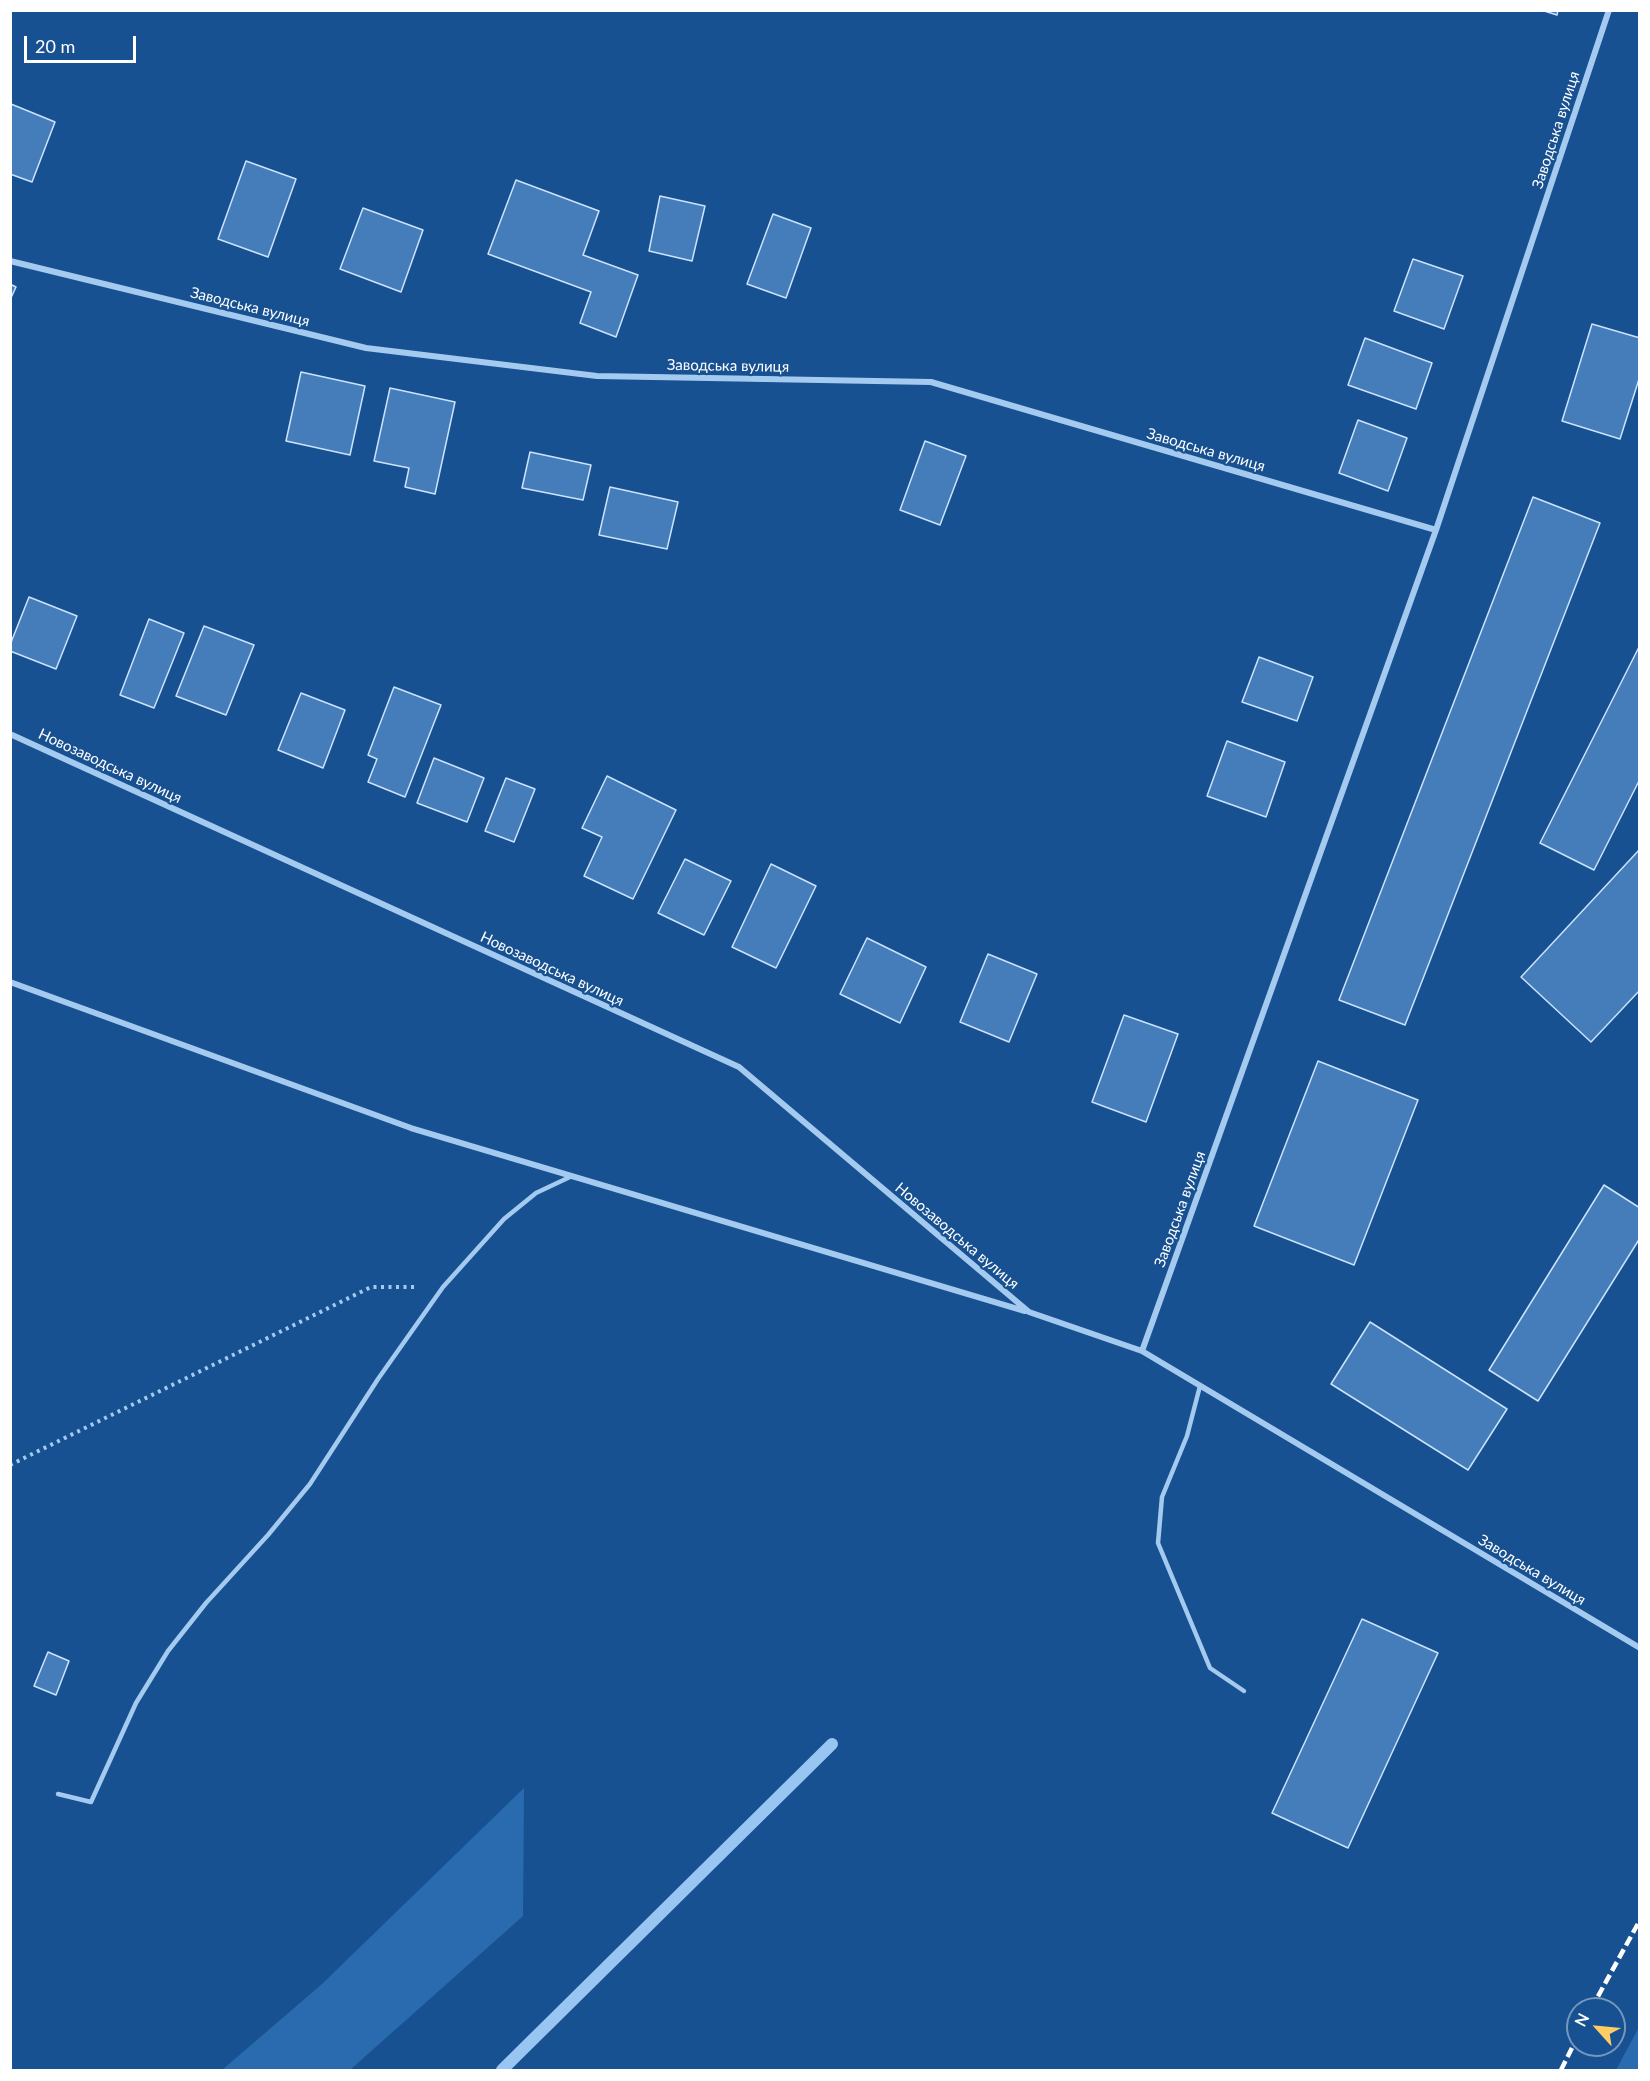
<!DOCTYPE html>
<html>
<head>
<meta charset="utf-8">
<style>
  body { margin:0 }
  #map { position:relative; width:1650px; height:2081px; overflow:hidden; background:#175191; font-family:Lato,sans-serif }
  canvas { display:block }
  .frame { position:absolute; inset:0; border:12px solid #fff; pointer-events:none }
  .north { position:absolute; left:1566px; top:1997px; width:60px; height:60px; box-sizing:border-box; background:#175191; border:2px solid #7497bd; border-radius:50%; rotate:297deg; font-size:16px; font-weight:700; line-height:24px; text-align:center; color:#fff }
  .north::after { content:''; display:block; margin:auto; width:21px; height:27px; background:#ffcc64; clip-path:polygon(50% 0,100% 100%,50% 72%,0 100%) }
  .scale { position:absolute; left:24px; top:36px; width:112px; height:27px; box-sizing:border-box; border:3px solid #fff; border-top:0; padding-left:8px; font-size:18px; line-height:21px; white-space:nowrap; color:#fff; -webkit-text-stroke:4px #175191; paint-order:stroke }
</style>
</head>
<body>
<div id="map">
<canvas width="1650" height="2081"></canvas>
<div class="frame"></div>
<div class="north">N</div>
<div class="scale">20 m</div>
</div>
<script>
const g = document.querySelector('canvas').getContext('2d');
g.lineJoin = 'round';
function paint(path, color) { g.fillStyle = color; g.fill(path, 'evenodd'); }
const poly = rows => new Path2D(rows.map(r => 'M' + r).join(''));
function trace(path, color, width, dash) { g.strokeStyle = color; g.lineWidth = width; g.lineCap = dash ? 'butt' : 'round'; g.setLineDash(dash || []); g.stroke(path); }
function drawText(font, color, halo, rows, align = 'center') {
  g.font = font + ' Lato,sans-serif'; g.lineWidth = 4.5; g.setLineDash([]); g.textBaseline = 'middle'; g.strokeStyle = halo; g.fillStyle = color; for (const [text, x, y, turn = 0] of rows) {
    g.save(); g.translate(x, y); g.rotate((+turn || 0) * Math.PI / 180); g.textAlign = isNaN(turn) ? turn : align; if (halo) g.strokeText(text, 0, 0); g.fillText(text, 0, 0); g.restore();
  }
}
const green = poly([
  [524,1788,523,1916,350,2070,222,2070,322,1984],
  [1639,2027,1639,2070,1616,2070]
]);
const stream = poly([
  [502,2070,832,1744]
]);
const building = poly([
  [1541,10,1558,10,1557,15,1541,10],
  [11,104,55,122,32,182,10,174,11,104],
  [246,161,296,179,268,257,218,239,246,161],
  [516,180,599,211,583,255,638,275,616,337,580,323,591,292,488,254,516,180],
  [660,196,705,206,692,261,649,251,660,196],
  [363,208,423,230,401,292,340,269,363,208],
  [773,214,811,228,786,298,747,284,773,214],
  [1413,259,1463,276,1444,329,1394,311,1413,259],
  [10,284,16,287,10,300,10,284],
  [1592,324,1640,338,1640,376,1620,439,1562,421,1592,324],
  [1365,338,1432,363,1416,409,1348,385,1365,338],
  [301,372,365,386,350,455,286,441,301,372],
  [390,388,455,402,435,494,405,487,409,468,374,461,390,388],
  [1358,420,1407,438,1388,491,1339,473,1358,420],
  [925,441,966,456,940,525,900,510,925,441],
  [530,452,591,465,583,500,522,488,530,452],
  [610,487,678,502,667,549,599,535,610,487],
  [1533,497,1600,523,1405,1025,1339,1000,1533,497],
  [29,597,77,616,56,669,10,651,10,645,29,597],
  [149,619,184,633,154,708,120,695,149,619],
  [204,626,254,645,226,715,176,696,204,626],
  [1640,645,1640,779,1594,870,1540,843,1640,645],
  [1259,657,1313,677,1297,721,1242,702,1259,657],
  [394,687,441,705,405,797,368,782,377,759,368,755,394,687],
  [301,693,345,710,323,768,278,750,301,693],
  [1227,741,1285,762,1266,817,1207,796,1227,741],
  [434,758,484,778,467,822,417,803,434,758],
  [607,776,676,810,633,899,584,876,602,837,582,828,607,776],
  [506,778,535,789,514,842,485,831,506,778],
  [1640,849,1640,990,1591,1042,1521,977,1640,849],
  [685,859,731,881,704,935,658,913,685,859],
  [771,864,816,886,776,968,732,947,771,864],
  [867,938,926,967,900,1023,840,994,867,938],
  [988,954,1037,974,1009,1042,960,1022,988,954],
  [1124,1015,1178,1034,1146,1122,1092,1102,1124,1015],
  [1318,1061,1418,1100,1354,1265,1254,1226,1318,1061],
  [1604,1185,1640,1208,1640,1238,1538,1401,1489,1370,1604,1185],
  [1370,1322,1507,1409,1468,1470,1331,1384,1370,1322],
  [1362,1619,1438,1653,1348,1848,1272,1813,1362,1619],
  [48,1652,69,1661,56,1695,34,1686,48,1652]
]);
const path = poly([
  [10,1465,371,1287,415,1287]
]);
const service = poly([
  [1200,1386,1187,1436,1162,1497,1158,1543,1210,1668,1244,1691],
  [58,1794,91,1802,136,1703,168,1651,206,1603,268,1535,310,1484,378,1379,443,1287,504,1219,536,1193,572,1176]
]);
const minor = poly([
  [10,261,366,348,597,376,931,382,1436,530],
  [10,734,739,1067,1029,1312,1142,1351,1640,1648],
  [10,982,411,1128,1025,1311],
  [1142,1351,1436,530,1609,10]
]);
const rail = poly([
  [1591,2009,1640,1920],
  [1561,2070,1578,2036]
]);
const streetNames = [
  ["Заводська вулиця",1556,130,-72],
  ["Заводська вулиця",250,307,14],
  ["Заводська вулиця",728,366,1],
  ["Заводська вулиця",1206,450,16],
  ["Новозаводська вулиця",110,766,25],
  ["Новозаводська вулиця",552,969,25],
  ["Заводська вулиця",1180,1209,-70],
  ["Новозаводська вулиця",957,1236,40],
  ["Заводська вулиця",1532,1570,31]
];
paint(green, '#2a6baf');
trace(stream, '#98c5f2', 12);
paint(building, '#447dba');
trace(building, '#cce3fb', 1.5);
trace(path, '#a5caf0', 4, [3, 4.5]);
trace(service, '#a5caf0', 4.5);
trace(minor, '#a5caf0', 6);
trace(rail, '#fff', 4.5, [10, 4.5]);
drawText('15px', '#fff', '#175191', streetNames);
</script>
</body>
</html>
